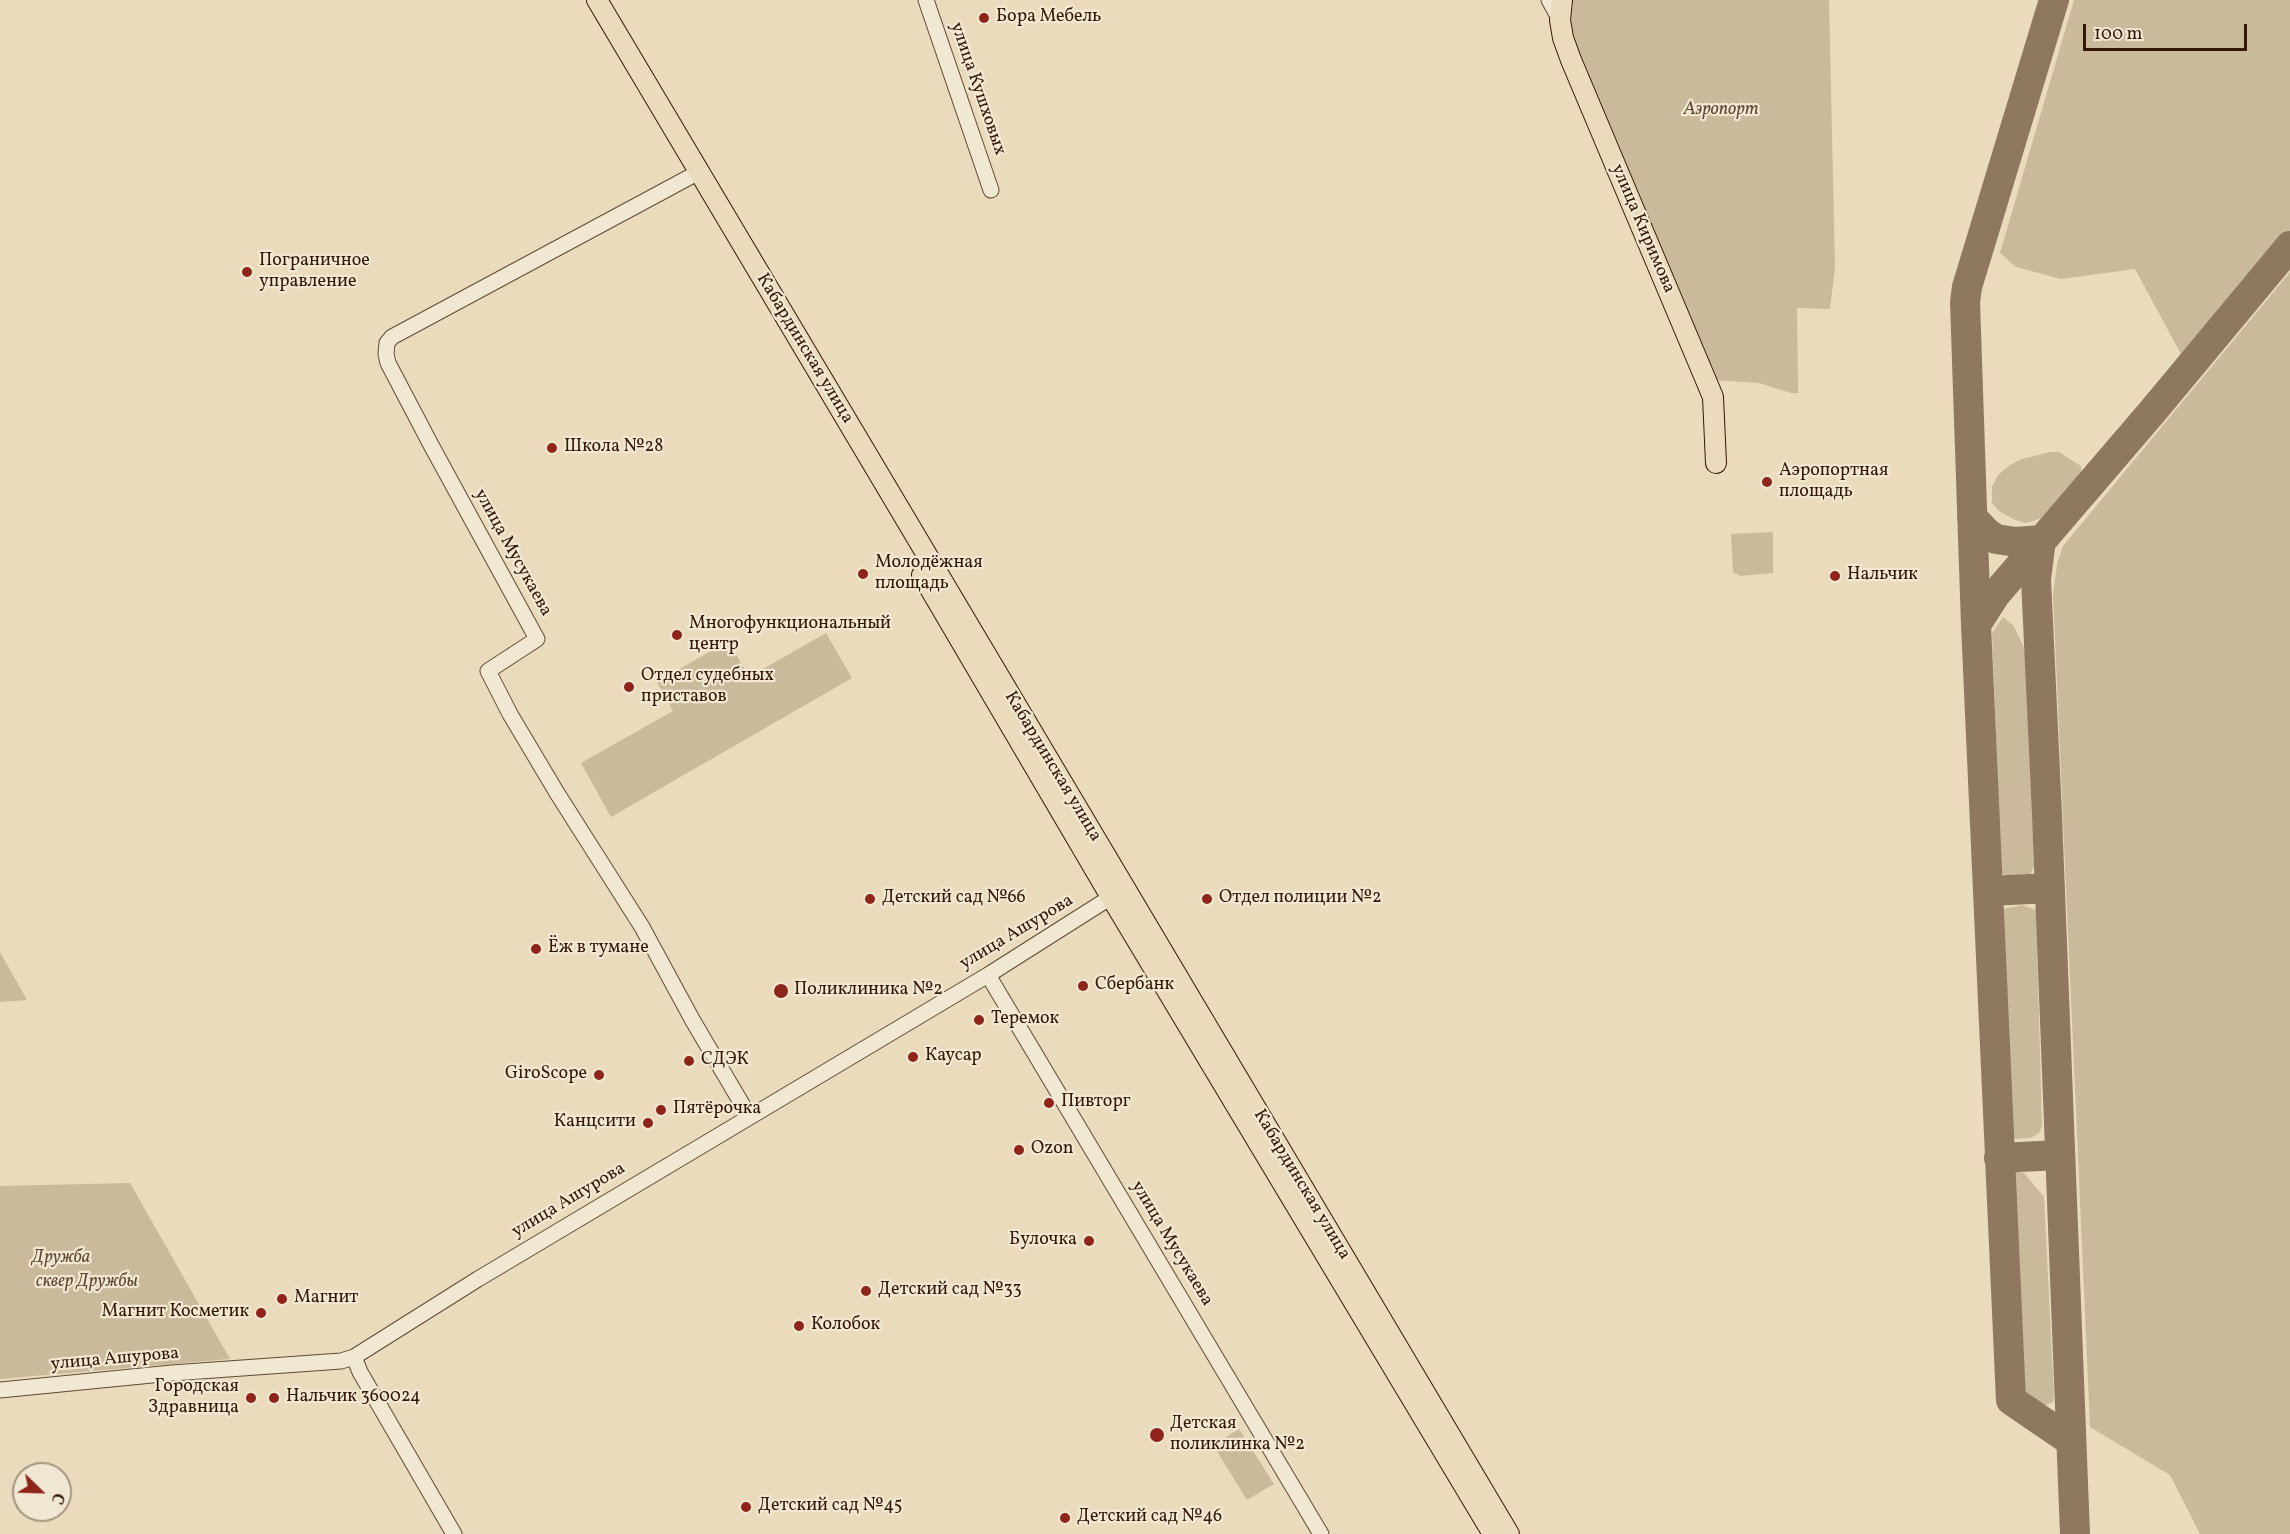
<!DOCTYPE html>
<html>
<head>
<meta charset="utf-8">
<style>
  body { margin:0 }
  #map { position:relative; width:2290px; height:1534px; overflow:hidden; background:#e9dbbb; font-family:Vollkorn,serif }
  canvas { display:block }
  .north { position:absolute; left:12px; top:1462px; width:60px; height:60px; box-sizing:border-box; background:#f1e8d3; border:2px solid #a59481; border-radius:50%; rotate:113deg; font-size:16px; font-weight:700; line-height:24px; text-align:center; color:#341705 }
  .north::after { content:''; display:block; margin:auto; width:21px; height:27px; background:#8f2418; clip-path:polygon(50% 0,100% 100%,50% 72%,0 100%) }
  .scale { position:absolute; left:2083px; top:24px; width:164px; height:27px; box-sizing:border-box; border:3px solid #341705; border-top:0; padding-left:8px; font-size:18px; line-height:21px; white-space:nowrap; color:#341705; -webkit-text-stroke:4px #f1e8d3; paint-order:stroke }
</style>
</head>
<body>
<div id="map">
<canvas width="2290" height="1534"></canvas>
<div class="north">С</div>
<div class="scale">100 m</div>
</div>
<script>
const g = document.querySelector('canvas').getContext('2d');
g.lineJoin = 'round';
function paint(path, color) { g.fillStyle = color; g.fill(path, 'evenodd'); }
const poly = rows => new Path2D(rows.map(r => 'M' + r).join(''));
function trace(path, color, width, dash) { g.strokeStyle = color; g.lineWidth = width; g.lineCap = dash ? 'butt' : 'round'; g.setLineDash(dash || []); g.stroke(path); }
function drawText(font, color, halo, rows, align = 'center') {
  g.font = font + ' Vollkorn,serif'; g.lineWidth = 4.5; g.setLineDash([]); g.textBaseline = 'middle'; g.strokeStyle = halo; g.fillStyle = color; for (const [text, x, y, turn = 0] of rows) {
    g.save(); g.translate(x, y); g.rotate((+turn || 0) * Math.PI / 180); g.textAlign = isNaN(turn) ? turn : align; if (halo) g.strokeText(text, 0, 0); g.fillText(text, 0, 0); g.restore();
  }
}
const green = poly([
  [1573,0,1829,0,1835,267,1830,309,1797,308,1798,393,1791,393,1759,383,1714,380,1574,46,1571,23],
  [2074,0,2290,0,2290,231,2182,356,2135,269,2061,279,2016,267,2000,253],
  [2290,272,2290,1534,2200,1534,2170,1475,2090,1427,2053,595,2057,564,2063,546],
  [2050,452,2059,452,2081,466,2081,475,2043,517,2033,521,2025,523,2015,520,1999,511,1992,503,1992,487,1998,475,2010,465,2022,459],
  [1773,532,1773,573,1740,576,1733,572,1731,534],
  [2003,617,2013,625,2023,645,2027,663,2034,867,2030,875,2023,879,2001,874,1992,633],
  [826,633,852,678,611,817,581,763,673,711,657,682,728,641,749,677],
  [2022,905,2036,910,2042,1126,2039,1133,2031,1138,2012,1139,2003,909],
  [0,952,27,1000,0,1002],
  [2013,1171,2024,1173,2044,1197,2054,1395,2053,1402,2047,1405,2036,1403,2022,1391],
  [130,1183,230,1359,0,1379,0,1186],
  [1239,1429,1274,1484,1247,1500,1213,1445]
]);
const taxiway = poly([
  [2054,0,1967,287,1965,302,1976,625,2011,1400,2071,1441],
  [1972,517,1987,533,1996,539,2016,542,2041,540],
  [2041,540,2036,579,2047,815,2075,1534],
  [1976,625,1995,595,2152,412,2290,246],
  [1990,891,2050,888],
  [1999,1158,2060,1155]
]);
const minor = poly([
  [926,0,991,190],
  [1549,0,1560,20],
  [699,172,392,337,387,343,386,354,388,363,431,445,537,639,488,671,510,714,557,793,642,927,693,1021,749,1116],
  [988,975,1321,1534],
  [354,1357,360,1372,454,1534],
  [0,1390,172,1373,341,1361,354,1357,478,1279,988,975,1119,892]
]);
const major = poly([
  [597,0,1509,1534],
  [1562,0,1560,20,1563,38,1571,60,1713,397,1716,463],
  [922,575,1111,897,1493,1534]
]);
const markers = [
  [984,18,6,"#8f2418"],
  [247,272,6,"#8f2418"],
  [552,448,6,"#8f2418"],
  [1767,482,6,"#8f2418"],
  [863,574,6,"#8f2418"],
  [1835,576,6,"#8f2418"],
  [677,635,6,"#8f2418"],
  [629,687,6,"#8f2418"],
  [870,899,6,"#8f2418"],
  [1207,899,6,"#8f2418"],
  [536,949,6,"#8f2418"],
  [1083,986,6,"#8f2418"],
  [781,991,8,"#8f2418"],
  [979,1020,6,"#8f2418"],
  [913,1057,6,"#8f2418"],
  [689,1061,6,"#8f2418"],
  [599,1075,6,"#8f2418"],
  [1049,1103,6,"#8f2418"],
  [661,1110,6,"#8f2418"],
  [648,1123,6,"#8f2418"],
  [1019,1150,6,"#8f2418"],
  [1089,1241,6,"#8f2418"],
  [866,1291,6,"#8f2418"],
  [282,1299,6,"#8f2418"],
  [261,1313,6,"#8f2418"],
  [799,1326,6,"#8f2418"],
  [251,1398,6,"#8f2418"],
  [274,1398,6,"#8f2418"],
  [1157,1435,8,"#8f2418"],
  [746,1507,6,"#8f2418"],
  [1065,1518,6,"#8f2418"]
];
const poiNames = [
  ["Бора Мебель",996,18],
  ["Пограничное",259,262],
  ["управление",259,283],
  ["Школа №28",564,448],
  ["Аэропортная",1779,472],
  ["площадь",1779,493],
  ["Молодёжная",875,564],
  ["площадь",875,585],
  ["Нальчик",1847,576],
  ["Многофункциональный",689,625],
  ["центр",689,646],
  ["Отдел судебных",641,677],
  ["приставов",641,698],
  ["Детский сад №66",882,899],
  ["Отдел полиции №2",1219,899],
  ["Ёж в тумане",548,949],
  ["Сбербанк",1095,986],
  ["Поликлиника №2",794,991],
  ["Теремок",991,1020],
  ["Каусар",925,1057],
  ["СДЭК",701,1061],
  ["GiroScope",587,1075,"right"],
  ["Пивторг",1061,1103],
  ["Пятёрочка",673,1110],
  ["Канцсити",636,1123,"right"],
  ["Ozon",1031,1150],
  ["Булочка",1077,1241,"right"],
  ["Детский сад №33",878,1291],
  ["Магнит",294,1299],
  ["Магнит Косметик",249,1313,"right"],
  ["Колобок",811,1326],
  ["Городская",239,1388,"right"],
  ["Здравница",239,1409,"right"],
  ["Нальчик 360024",286,1398],
  ["Детская",1170,1425],
  ["поликлинка №2",1170,1446],
  ["Детский сад №45",758,1507],
  ["Детский сад №46",1077,1518]
];
const streetNames = [
  ["улица Кушховых",977,89,71],
  ["улица Киримова",1642,229,67],
  ["Кабардинская улица",804,349,59],
  ["улица Мусукаева",512,553,61],
  ["Кабардинская улица",1052,767,59],
  ["улица Ашурова",1017,933,-31],
  ["Кабардинская улица",1301,1185,59],
  ["улица Ашурова",569,1201,-31],
  ["улица Мусукаева",1171,1244,59],
  ["улица Ашурова",115,1360,-5]
];
const parkNames = [
  ["Аэропорт",1721,111],
  ["Дружба",61,1259],
  ["сквер Дружбы",87,1283]
];
paint(green, '#caba9c');
trace(taxiway, '#8e7960', 30);
trace(minor, '#614832', 17);
trace(major, '#341705', 22);
trace(minor, '#f1e8d3', 15);
trace(major, '#e9dbbb', 20);
for (const [x, y, r, color] of markers) { const dot = new Path2D(); dot.arc(x, y, r, 0, 2 * Math.PI); g.fillStyle = color; g.fill(dot); trace(dot, '#f1e8d3', 2); }
drawText('18px', '#341705', '#f1e8d3', poiNames, 'left');
drawText('18px', '#341705', '#f1e8d3', streetNames);
drawText('italic 18px', '#614832', '#f1e8d3', parkNames);
</script>
</body>
</html>
